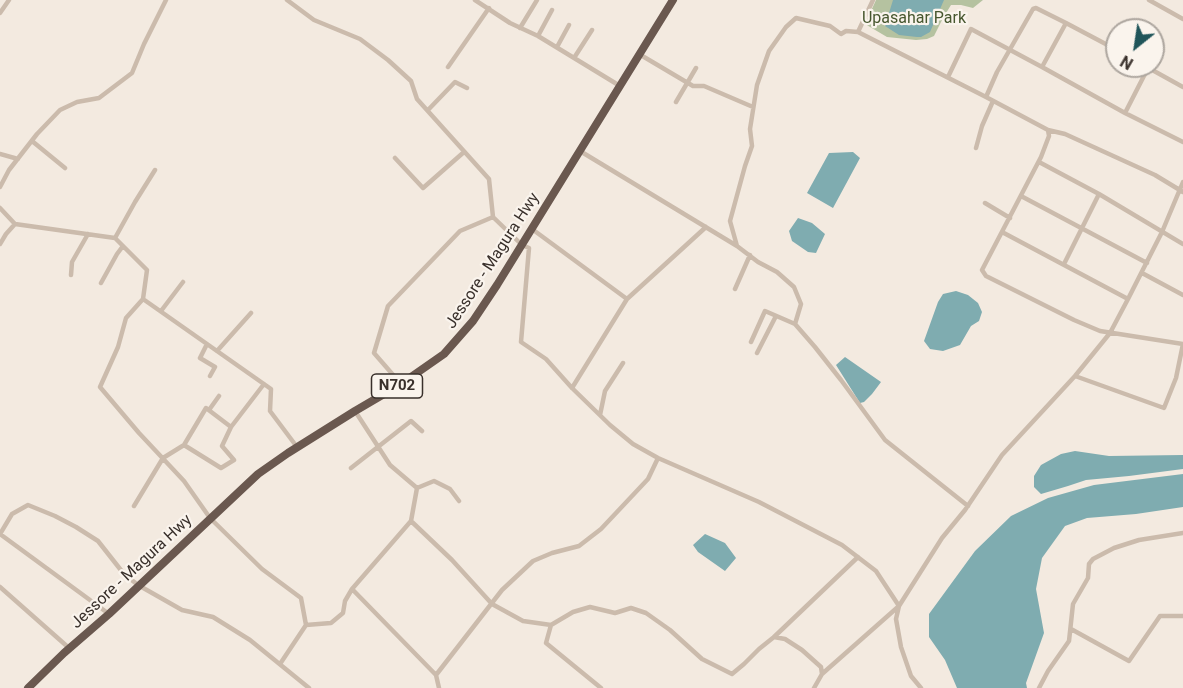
<!DOCTYPE html>
<html>
<head>
<meta charset="utf-8">
<style>
  body { margin:0 }
  #map { position:relative; width:1183px; height:688px; overflow:hidden; background:#f3eae0; font-family:Roboto,sans-serif }
  canvas { display:block }
  .north { position:absolute; left:1105px; top:18px; width:60px; height:60px; box-sizing:border-box; background:#faf4ed; border:2px solid #ada69f; border-radius:50%; rotate:210deg; font-size:16px; font-weight:700; line-height:24px; text-align:center; color:#39302b }
  .north::after { content:''; display:block; margin:auto; width:21px; height:27px; background:#20555a; clip-path:polygon(50% 0,100% 100%,50% 72%,0 100%) }
</style>
</head>
<body>
<div id="map">
<canvas width="1183" height="688"></canvas>
<div class="north">N</div>
</div>
<script>
const g = document.querySelector('canvas').getContext('2d');
g.lineJoin = 'round';
function paint(path, color) { g.fillStyle = color; g.fill(path, 'evenodd'); }
const poly = rows => new Path2D(rows.map(r => 'M' + r).join(''));
function trace(path, color, width, dash) { g.strokeStyle = color; g.lineWidth = width; g.lineCap = dash ? 'butt' : 'round'; g.setLineDash(dash || []); g.stroke(path); }
function drawText(font, color, halo, rows, align = 'center') {
  g.font = font + ' Roboto,sans-serif'; g.lineWidth = 4.5; g.setLineDash([]); g.textBaseline = 'middle'; g.strokeStyle = halo; g.fillStyle = color; for (const [text, x, y, turn = 0] of rows) {
    g.save(); g.translate(x, y); g.rotate((+turn || 0) * Math.PI / 180); g.textAlign = isNaN(turn) ? turn : align; if (halo) g.strokeText(text, 0, 0); g.fillText(text, 0, 0); g.restore();
  }
}
const green = poly([
  [876,0,983,0,973,8,961,5,951,5,943,18,934,36,927,39,916,40,887,37,865,24]
]);
const water = poly([
  [893,0,944,0,930,32,921,37,917,37,899,35,885,26],
  [853,152,860,158,833,208,807,193,829,153],
  [798,218,812,223,825,234,816,253,808,252,792,241,789,231],
  [956,291,968,295,978,303,982,312,979,321,971,326,960,345,943,351,930,349,924,341,938,302,943,294],
  [845,357,881,382,872,394,864,402,860,403,836,365],
  [1075,451,1109,456,1183,455,1183,469,1129,476,1086,480,1068,486,1041,494,1034,487,1034,476,1041,465,1061,454],
  [1183,474,1183,507,1136,514,1087,518,1065,526,1042,558,1036,589,1044,633,1026,683,1027,688,957,688,945,660,929,637,929,614,975,551,1011,516,1048,498,1094,485],
  [705,534,725,543,736,558,725,571,698,552,693,545]
]);
const minor = poly([
  [287,0,314,20,360,39,388,60,411,81,417,99,489,179,493,217,522,245,529,248,521,342,546,359,572,388,610,425,633,444,658,458,759,502,842,545,876,571,899,606,822,674],
  [475,0,510,23,538,36,620,86],
  [1149,0,1183,19],
  [0,13,9,0],
  [520,28,537,0],
  [858,32,873,0],
  [538,36,552,10],
  [557,47,569,25],
  [1117,50,1066,23,1042,67,1125,113],
  [639,54,693,86,704,86,753,107],
  [574,58,592,30],
  [1145,66,1183,87],
  [448,67,489,8],
  [1148,68,1125,113,1183,142],
  [948,77,971,29,1042,67],
  [986,97,997,72,1033,9,1036,8,1066,23],
  [676,102,696,68],
  [428,110,455,82,467,88],
  [1048,130,1065,134,1155,175,1183,192],
  [32,141,65,168],
  [976,148,982,126,993,101],
  [580,151,737,246],
  [0,154,18,159],
  [395,158,423,188,464,152],
  [1039,162,1099,194,1183,244],
  [0,187,9,170,37,134,60,110,77,102,99,98,132,73,144,44,166,0],
  [1021,196,1147,263],
  [985,203,1010,218],
  [0,208,15,224,115,238,147,270,143,299,271,389,270,411,297,447],
  [532,229,627,299],
  [115,238,135,202,155,170],
  [0,244,6,234,15,224],
  [1064,264,1099,194],
  [1142,273,1183,295],
  [71,275,72,262,88,234],
  [101,283,117,254,123,246],
  [735,289,750,255],
  [143,299,126,318,118,347,100,387,139,433,184,481,210,518,262,569,301,598,306,625,280,664],
  [1128,299,1162,232,1183,182],
  [161,311,183,282],
  [751,342,765,311,795,324],
  [207,344,200,358,215,367,210,376],
  [217,351,251,313],
  [757,353,776,316],
  [1075,376,1164,408,1176,378,1183,344],
  [401,384,374,353,388,306,460,231,493,217],
  [572,388,627,299,706,227],
  [209,410,219,396],
  [355,411,390,465,417,488,411,521,452,560,492,604,523,621,551,625,573,612,590,607,615,613,631,608,646,613,670,630,702,659,732,674,744,664,759,649,774,637,785,639,802,650,821,667,822,674,814,688],
  [600,415,605,391,623,363],
  [184,445,221,468,234,460,222,446,231,427,264,384],
  [351,468,411,421,422,431],
  [417,488,434,481,450,489,459,501],
  [134,506,163,458,184,445,206,408,231,427],
  [968,506,885,440,841,380,815,347,795,324,801,304,794,287,777,272,758,262,737,246,730,221,745,166,752,146,750,129,757,85,769,51,786,27,796,18,830,26,841,34,846,31,858,32,986,97,1048,130,1049,136,1041,157,982,270,986,276,1074,320,1100,331,1183,344],
  [0,534,12,514,28,505,55,516,76,527,98,541,124,574,138,585,182,610,213,617,250,640,309,688],
  [0,534,109,614],
  [0,587,69,648],
  [352,589,411,521],
  [306,625,331,623,343,613,345,601,352,589,436,675,439,688],
  [551,625,546,643,601,688],
  [1071,629,1129,661,1160,616,1183,616],
  [774,637,858,557],
  [436,675,502,590,533,561,552,553,579,546,601,529,648,479,658,458],
  [921,688,911,676,901,647,896,619,899,606,942,538,965,510,1002,455,1075,376,1110,333,1128,299,1002,232],
  [1039,688,1048,671,1069,641,1073,604,1088,578,1089,564,1093,559,1114,548,1139,540,1183,533]
]);
const trunk = poly([
  [28,688,64,653,109,614,258,474,288,453,355,411,401,384,444,354,473,321,497,285,673,0]
]);
const shields = [
  [397,386,51]
];
const shieldNames = [
  ["N702",397,386]
];
const parkNames = [
  ["Upasahar Park",914,19]
];
const streetNames = [
  ["Jessore - Magura Hwy",493,261,-57],
  ["Jessore - Magura Hwy",132,572,-43]
];
paint(green, '#b5c2a0');
paint(water, '#7facb0');
trace(minor, '#cbbbac', 4.5);
trace(trunk, '#6a584f', 8);
for (const [x, y, w] of shields) { const box = new Path2D(); box.roundRect(x - w / 2, y - 12, w, 24, 4.5); g.fillStyle = '#faf4ed'; g.fill(box); trace(box, '#39302b', 1.5); }
drawText('bold 15px', '#39302b', null, shieldNames);
drawText('16px', '#47572f', '#faf4ed', parkNames);
drawText('16px', '#39302b', '#faf4ed', streetNames);
</script>
</body>
</html>
